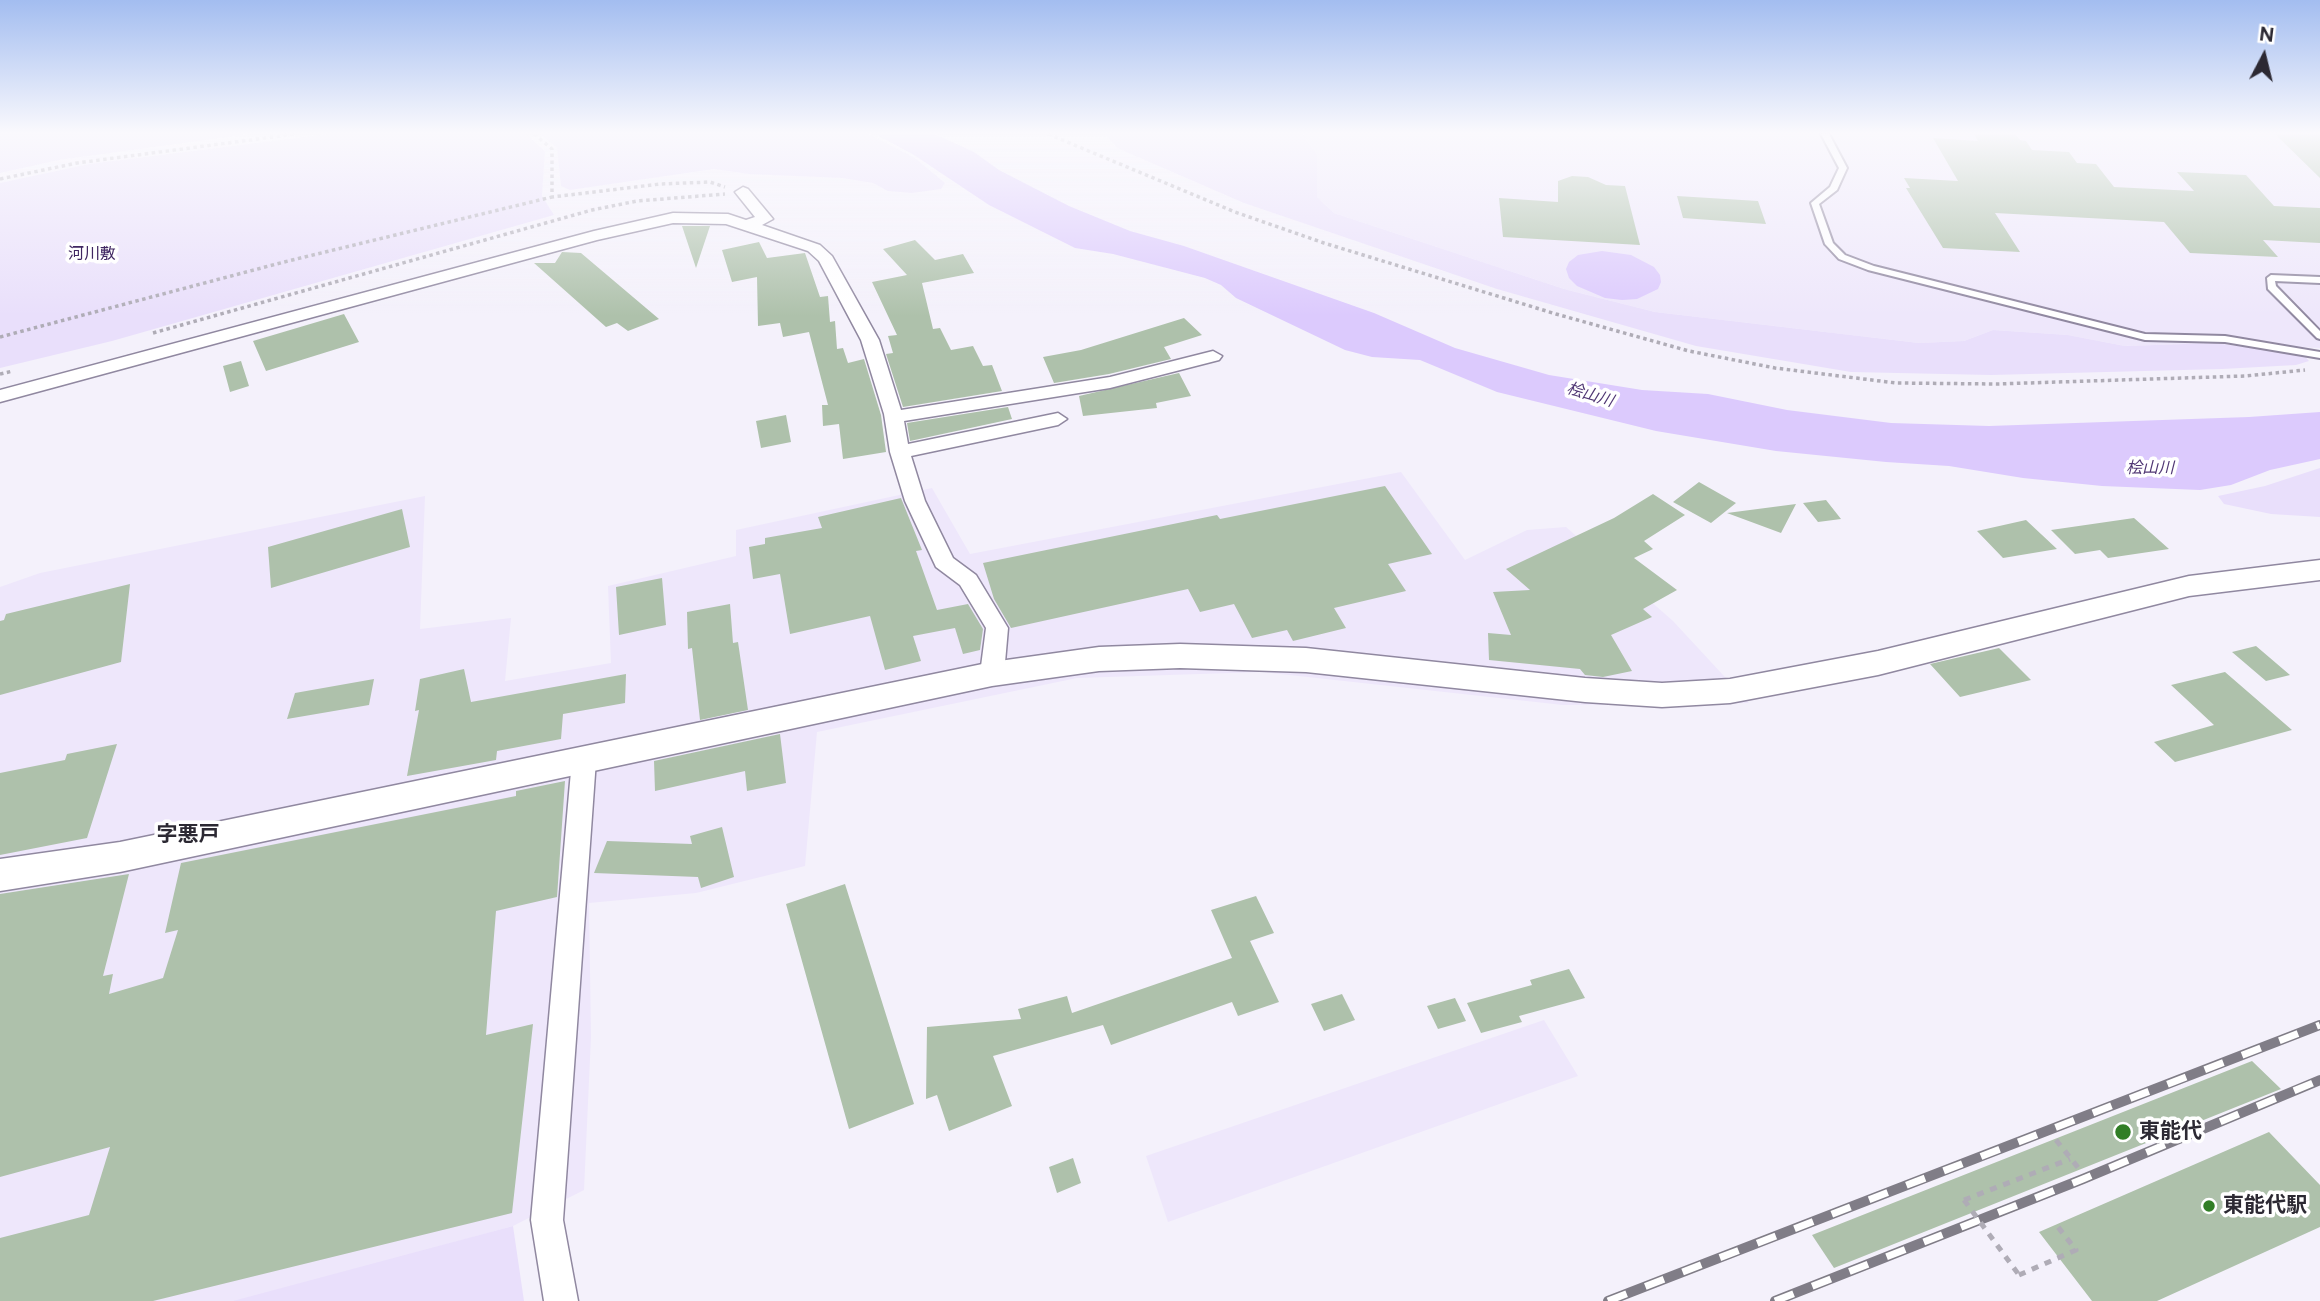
<!DOCTYPE html>
<html>
<head>
<meta charset="utf-8">
<style>
  body { margin:0 }
  #map { position:relative; width:2320px; height:1301px; overflow:hidden; background:#f4f1fb; font-family:Figtree,sans-serif }
  canvas { display:block }
  .north { position:absolute; left:2229px; top:21px; width:70px; height:70px; -webkit-text-stroke:5px #fff; paint-order:stroke; rotate:7deg; font-size:19px; font-weight:700; line-height:28px; text-align:center; color:#2c2933 }
  .north::after { content:''; display:block; margin:auto; width:24px; height:32px; background:#2c2933; clip-path:polygon(50% 0,100% 100%,50% 72%,0 100%) }
</style>
</head>
<body>
<div id="map">
<canvas width="2320" height="1301"></canvas>
<div class="north">N</div>
</div>
<script>
const g = document.querySelector('canvas').getContext('2d');
g.lineJoin = 'round';
function paint(path, color) { g.fillStyle = color; g.fill(path, 'evenodd'); }
const poly = rows => new Path2D(rows.map(r => 'M' + r).join(''));
function trace(path, color, width, dash) { g.strokeStyle = color; g.lineWidth = width; g.lineCap = dash ? 'butt' : 'round'; g.setLineDash(dash || []); g.stroke(path); }
function drawText(font, color, halo, rows, align = 'center') {
  g.font = font + ' Figtree,"Noto Sans JP",sans-serif'; g.lineWidth = 7; g.setLineDash([]); g.textBaseline = 'middle'; g.strokeStyle = halo; g.fillStyle = color; for (const [text, x, y, turn = 0] of rows) {
    g.save(); g.translate(x, y); g.rotate((+turn || 0) * Math.PI / 180); g.textAlign = isNaN(turn) ? turn : align; if (halo) g.strokeText(text, 0, 0); g.fillText(text, 0, 0); g.restore();
  }
}
const built = poly([
  [1303,134,2320,134,2320,348,2214,343,2125,346,2068,335,1993,330,1964,341,1919,343,1655,312,1564,289,1334,213,1317,197,1317,156],
  [1401,472,1465,560,1527,530,1566,527,1673,621,1749,703,1563,705,1262,672,1077,678,817,732,805,866,696,893,589,903,591,1037,584,1190,513,1226,241,1301,0,1301,0,587,40,573,425,496,420,629,511,618,505,681,611,663,608,586,736,556,736,530,932,488,970,554],
  [1544,1020,1578,1076,1168,1222,1146,1156]
]);
const green = poly([
  [0,134,249,134,59,160,0,173],
  [328,134,526,134,545,151,542,196,554,215,112,341,0,368,0,183,89,164],
  [540,134,869,134,915,158,945,183,941,189,912,193,888,191,873,183,842,178,749,174,714,169,570,190,561,186,557,148],
  [1105,134,1303,134,1317,155,1317,197,1334,213,1564,289,1655,312,1919,343,1964,341,1993,330,2068,335,2125,346,2214,343,2303,354,2309,361,2296,365,2222,369,1991,375,1851,372,1696,346,1497,289,1244,203,1117,148],
  [2320,468,2320,517,2271,514,2224,504,2218,496,2265,486],
  [513,1226,524,1301,233,1301]
]);
const water = poly([
  [875,134,935,134,974,152,999,170,1069,206,1130,231,1184,246,1374,313,1455,348,1549,375,1642,390,1708,394,1787,410,1891,423,1989,426,2249,417,2320,412,2320,459,2270,470,2231,485,2200,490,2102,486,2023,478,1949,466,1886,462,1776,451,1656,431,1497,392,1420,360,1372,357,1345,350,1236,298,1221,285,1205,278,1113,254,1075,248,989,205,914,155],
  [1602,251,1631,255,1654,267,1660,275,1661,282,1658,289,1637,299,1622,300,1605,298,1577,286,1569,278,1566,269,1569,262,1578,255]
]);
const building = poly([
  [1974,134,2015,134,2020,140,2026,141,2032,150,2069,152,2077,163,2096,164,2114,187,2194,191,2177,172,2246,175,2274,206,2320,208,2320,243,2263,240,2278,257,2190,253,2164,222,1995,213,2020,252,1943,248,1906,188,1910,188,1904,178,1958,181,1933,138,1978,141],
  [2275,134,2320,134,2320,178],
  [1572,176,1588,177,1606,185,1625,186,1640,245,1503,237,1499,198,1558,202,1558,181],
  [1677,196,1758,201,1766,224,1683,218],
  [682,226,710,226,696,268],
  [915,240,935,260,963,254,974,273,922,283,933,329,940,328,951,350,973,346,983,366,992,365,1002,391,903,407,886,354,893,353,888,336,897,335,872,282,907,275,883,249],
  [759,242,767,258,805,253,820,297,828,296,830,322,835,321,837,349,843,348,848,363,864,359,881,415,886,452,843,459,839,424,823,426,822,405,828,405,809,332,783,337,780,323,758,326,757,277,732,282,722,250],
  [562,252,581,253,659,319,628,331,617,323,606,327,534,263,555,263],
  [344,314,359,342,266,371,253,341],
  [1184,318,1202,335,1164,347,1171,359,1109,374,1054,383,1043,357,1081,350],
  [241,361,249,386,230,392,223,366],
  [1179,373,1191,396,1156,403,1157,408,1083,416,1079,396],
  [1008,407,1012,419,910,441,907,423],
  [786,415,791,442,761,448,756,421],
  [1699,482,1736,503,1711,523,1673,502],
  [1385,486,1432,554,1388,564,1406,591,1334,608,1346,628,1293,641,1287,630,1252,638,1234,604,1200,612,1188,589,1011,628,994,599,983,563,1217,515,1220,519],
  [1653,494,1685,515,1644,541,1653,549,1634,558,1677,590,1643,609,1652,617,1611,635,1632,671,1603,677,1585,675,1580,669,1489,660,1488,633,1511,635,1493,592,1530,590,1506,569,1614,518],
  [901,498,922,550,916,551,937,610,968,604,983,629,980,650,963,654,955,628,913,636,921,661,885,670,870,616,790,634,780,574,753,579,749,547,765,544,765,538,822,528,818,517],
  [1826,500,1841,519,1818,522,1803,503],
  [1796,504,1781,533,1727,513],
  [402,509,410,547,271,588,268,547],
  [2134,518,2169,549,2108,558,2100,550,2075,554,2051,530],
  [2026,520,2057,549,2003,558,1977,531],
  [662,578,666,625,619,635,616,587],
  [130,584,121,662,0,695,0,621,4,620,6,614],
  [730,604,733,643,738,642,748,710,700,720,692,648,688,649,687,612],
  [2256,646,2290,675,2266,681,2232,652],
  [1999,648,2031,680,1960,697,1930,664],
  [464,669,471,702,626,674,625,703,563,714,561,739,497,751,496,760,407,776,419,710,415,711,420,679],
  [2225,672,2292,730,2175,762,2154,742,2214,725,2171,685],
  [374,679,369,705,287,719,295,693],
  [780,734,786,783,747,791,745,771,655,791,654,761],
  [117,744,87,838,0,855,0,773,65,760,67,754],
  [565,781,557,897,496,911,486,1035,533,1024,512,1213,153,1301,0,1301,0,1238,89,1215,110,1147,0,1177,0,894,129,874,103,976,113,974,109,994,163,978,178,930,165,933,181,863,516,796,516,791],
  [722,827,734,877,701,888,698,877,594,873,607,841,692,844,690,836],
  [845,884,914,1104,849,1129,786,904],
  [1256,896,1274,933,1250,941,1279,1002,1238,1016,1232,1002,1111,1045,1103,1025,993,1056,1012,1106,949,1131,937,1095,926,1099,927,1027,1021,1019,1018,1009,1067,996,1072,1013,1232,958,1211,910],
  [1569,969,1585,998,1519,1016,1522,1022,1481,1033,1467,1003,1532,985,1530,980],
  [1342,994,1355,1020,1324,1031,1311,1004],
  [1455,998,1466,1021,1438,1029,1427,1006],
  [2252,1061,2281,1089,1834,1268,1812,1235],
  [2269,1132,2320,1185,2320,1227,2157,1301,2092,1301,2039,1232],
  [1073,1158,1081,1183,1057,1193,1049,1167]
]);
const pathFar1 = poly([
  [534,134,552,149,552,197,660,184,710,182,725,187],
  [1048,134,1235,212,1324,243,1556,314,1689,351,1775,368,1896,383,1996,384,2245,376,2305,370],
  [0,179,77,163,295,134],
  [153,333,592,210,637,201,725,194],
  [0,337,284,262,552,197],
  [0,374,13,371]
]);
const path = poly([
  [2056,1140,2080,1170],
  [1964,1200,2070,1159],
  [2019,1275,2076,1250,2058,1227]
]);
const lane = poly([
  [1821,134,1829,134,1847,168,1837,190,1819,204,1833,243,1845,255,1874,266,2145,334,2225,336,2320,352,2320,358,2225,342,2145,340,1868,270,1839,259,1825,244,1811,203,1830,187,1839,168,1821,134],
  [2271,275,2320,277,2320,283,2275,281,2276,286,2320,331,2320,339,2317,338,2268,289,2267,278,2271,275]
]);
const street = poly([
  [743,187,748,189,773,219,762,225,820,245,832,256,879,340,901,410,1110,377,1213,351,1222,356,1219,360,1110,388,904,421,908,444,1058,413,1067,419,1058,425,911,456,925,501,953,558,976,575,1008,628,1004,674,1000,680,992,683,984,680,980,674,986,628,960,585,936,567,905,501,890,452,884,414,861,340,819,261,808,251,726,224,673,223,597,240,0,402,0,390,594,231,673,213,728,214,746,220,755,217,735,192,743,187],
  [584,750,593,753,596,760,563,1220,578,1301,544,1301,531,1220,572,760,575,753,584,750]
]);
const secondary = poly([
  [2320,560,2320,580,2189,596,1878,675,1730,703,1662,707,1585,702,1306,672,1180,668,1099,671,992,686,120,872,0,891,0,859,120,842,992,662,1099,647,1180,644,1306,648,1585,678,1662,683,1730,679,1878,651,2189,576,2320,560]
]);
const rail = poly([
  [1608,1301,2320,1025],
  [1775,1301,2083,1179,2320,1080]
]);
const pathBridge = poly([
  [1964,1200,2019,1275]
]);
const markers = [
  [2123,1132,9,"#317e26"],
  [2209,1206,7,"#317e26"]
];
const farParknames = [
  ["河川敷",92,254]
];
const farWaternames = [
  ["桧山川",1590,395,17],
  ["桧山川",2150,468]
];
const quarterNames = [
  ["字悪戸",188,835]
];
const nearPoinames = [
  ["東能代",2139,1132],
  ["東能代駅",2223,1206]
];
paint(built, '#eee7fb');
paint(green, '#e9dffb');
paint(water, '#dccafd');
paint(building, '#aec1ab');
trace(lane, '#9088a0', 4);
trace(street, '#9088a0', 3);
trace(secondary, '#9088a0', 3);
trace(pathFar1, '#afacb6', 3.5, [3.5, 3.5]);
trace(path, '#afacb6', 5, [7, 7]);
paint(lane, '#fff');
paint(street, '#fff');
paint(secondary, '#fff');
trace(rail, '#807d87', 10);
trace(rail, '#fff', 7, [20]);
trace(pathBridge, '#afacb6', 5, [7, 7]);
const sky = g.createLinearGradient(0, 0, 0, 316);
sky.addColorStop(0, '#a3bdf0');
sky.addColorStop(0.42, '#faf9fd');
sky.addColorStop(1, '#faf9fd00');
g.fillStyle = sky;
g.fillRect(0, 0, 2320, 316);
for (const [x, y, r, color] of markers) { const dot = new Path2D(); dot.arc(x, y, r, 0, 2 * Math.PI); g.fillStyle = color; g.fill(dot); trace(dot, '#fff', 2.5); }
drawText('16px', '#402762', '#fff', farParknames);
drawText('italic 16px', '#503774', '#fff', farWaternames);
drawText('bold 21px', '#2c2933', '#fff', quarterNames);
drawText('bold 21px', '#2c2933', '#fff', nearPoinames, 'left');
</script>
</body>
</html>
